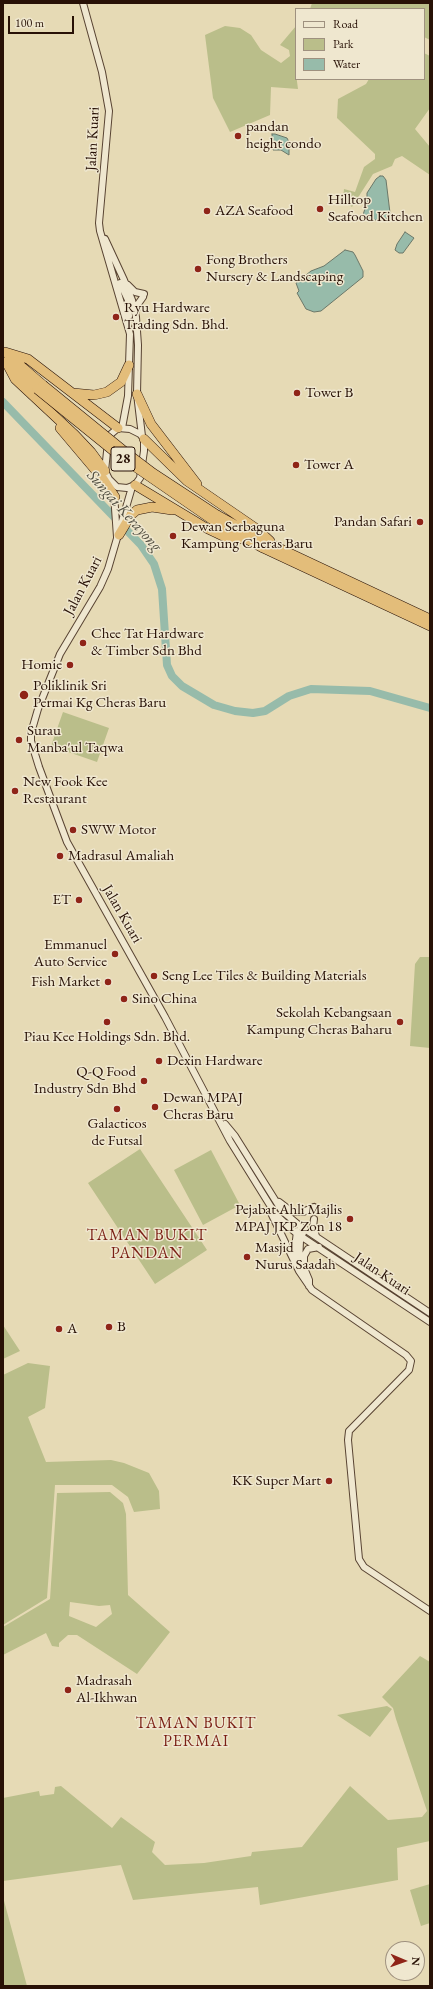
<!DOCTYPE html>
<html>
<head>
<meta charset="utf-8">
<style>
  body { margin:0 }
  #map { position:relative; width:433px; height:1989px; overflow:hidden; background:#e6dab5; font-family:"EB Garamond",serif }
  canvas { display:block }
  .frame { position:absolute; inset:0; border:4px solid #281106; pointer-events:none }
  .legend { position:absolute; left:295px; top:8px; width:130px; height:72px; box-sizing:border-box; background:#efe7cf; border:1px solid #9f917f; margin:0; padding:5px 7px; list-style:none; font-size:12px; color:#281106 }
  .legend li { display:flex; align-items:center; gap:8px; height:20px }
  .legend b { width:20px; border:1px solid #9f917f }
  .north { position:absolute; left:385px; top:1941px; width:40px; height:40px; box-sizing:border-box; background:#efe7cf; border:1px solid #9f917f; border-radius:50%; rotate:92deg; font-size:11px; font-weight:700; line-height:16px; text-align:center; color:#281106 }
  .north::after { content:''; display:block; margin:auto; width:14px; height:18px; background:#8f2418; clip-path:polygon(50% 0,100% 100%,50% 72%,0 100%) }
  .scale { position:absolute; left:8px; top:16px; width:66px; height:18px; box-sizing:border-box; border:2px solid #281106; border-top:0; padding-left:5px; font-size:12px; line-height:14px; white-space:nowrap; color:#281106; -webkit-text-stroke:3px #efe7cf; paint-order:stroke }
</style>
</head>
<body>
<div id="map">
<canvas width="433" height="1989"></canvas>
<div class="frame"></div>
<ul class="legend">
<li><b style="height:5px;background:#efe7cf"></b>Road</li>
<li><b style="height:11px;background:#babe8a"></b>Park</li>
<li><b style="height:11px;background:#97bbaa"></b>Water</li>
</ul>
<div class="north">N</div>
<div class="scale">100 m</div>
</div>
<script>
const g = document.querySelector('canvas').getContext('2d');
g.lineJoin = 'round';
function paint(path, color) { g.fillStyle = color; g.fill(path, 'evenodd'); }
const poly = rows => new Path2D(rows.map(r => 'M' + r).join(''));
function trace(path, color, width, dash) { g.strokeStyle = color; g.lineWidth = width; g.lineCap = dash ? 'butt' : 'round'; g.setLineDash(dash || []); g.stroke(path); }
function drawText(font, color, halo, rows, align = 'center') {
  g.font = font + ' "EB Garamond",serif'; g.lineWidth = 3; g.setLineDash([]); g.textBaseline = 'middle'; g.strokeStyle = halo; g.fillStyle = color; for (const [text, x, y, turn = 0] of rows) {
    g.save(); g.translate(x, y); g.rotate((+turn || 0) * Math.PI / 180); g.textAlign = isNaN(turn) ? turn : align; if (halo) g.strokeText(text, 0, 0); g.fillText(text, 0, 0); g.restore();
  }
}
const green = poly([
  [312,3,430,3,430,40,424,37,424,9,310,9],
  [225,26,240,28,251,35,261,50,281,63,290,56,289,50,280,45,296,26,296,74,298,89,271,87,270,115,230,132,213,98,205,35],
  [424,53,430,56,430,108,415,129,430,147,430,175,402,156,395,159,392,166,373,174,352,207,343,200,344,189,355,192,364,167,375,159,375,154,337,118,338,99,366,84,369,79,424,79],
  [63,712,109,728,97,762,51,746],
  [420,957,430,957,430,1048,410,1046,415,964],
  [140,1149,207,1250,155,1284,88,1183],
  [211,1150,240,1205,203,1225,174,1170],
  [3,1325,20,1351,3,1359],
  [28,1363,50,1366,45,1408,28,1417,46,1462,111,1460,124,1463,149,1473,159,1491,160,1509,134,1512,128,1497,112,1485,55,1485,47,1598,3,1625,3,1375],
  [110,1492,123,1503,126,1514,128,1595,170,1632,137,1674,77,1635,68,1635,59,1643,59,1647,52,1646,46,1633,3,1655,3,1627,50,1599,57,1493],
  [70,1602,99,1606,110,1605,112,1614,96,1627,69,1616],
  [420,1656,430,1662,430,1841,397,1848,398,1880,260,1905,258,1887,133,1900,121,1865,3,1881,3,1798,39,1791,40,1796,54,1794,55,1787,61,1786,112,1828,121,1817,155,1842,152,1852,165,1865,204,1863,251,1856,252,1852,302,1847,350,1786,388,1820,422,1817,427,1811,396,1719,393,1708,382,1697],
  [387,1706,392,1709,370,1737,337,1715],
  [430,1884,430,1923,421,1926,410,1890],
  [3,1897,27,1986,3,1986]
]);
const water = poly([
  [272,134,275,134,287,138,289,142,289,155,281,150,273,150,272,134],
  [380,176,383,176,386,180,390,213,388,218,383,220,367,220,363,215,367,202,367,193,376,179,380,176],
  [405,232,414,238,403,253,399,253,395,250,397,244,405,232],
  [345,250,353,252,355,255,363,271,363,277,321,311,314,312,306,309,297,293,299,291,296,283,311,271,324,266,345,250]
]);
const river = poly([
  [3,402,141,545,154,564,162,589,167,665,172,676,182,686,214,705,235,711,253,713,265,711,289,696,311,689,370,691,430,708]
]);
const minor = poly([
  [83,3,102,72,109,111,99,223,100,231,130,334,128,396,122,428],
  [105,239,124,280,132,300,136,317,138,345,137,394,142,436],
  [120,283,128,300,129,316],
  [128,285,135,292,144,294],
  [136,311,138,304,143,297],
  [118,428,130,429,140,434,144,439,144,451,140,478,135,485,127,488,117,487,109,479,105,471,108,442,111,434,118,428],
  [132,487,108,569,100,587,60,654,38,709,31,733,31,741,39,767,67,842,165,1017,230,1141,276,1215,296,1233,430,1322],
  [114,494,117,537],
  [225,1124,235,1136,282,1211,300,1226,430,1313],
  [279,1202,292,1212,303,1212,314,1207],
  [271,1213,299,1271,312,1290,406,1355,411,1361,409,1370,349,1431,348,1440,359,1559,364,1567,430,1611],
  [314,1219,313,1227,316,1236],
  [294,1257,297,1231],
  [299,1265,300,1241,303,1233],
  [309,1286,309,1280,304,1268,304,1256,308,1249,319,1247]
]);
const highway = poly([
  [5,352,28,359,118,428],
  [8,355,43,385],
  [6,362,15,379,75,435,91,452,105,471],
  [10,365,37,389],
  [73,393,94,395,107,392,121,382,129,365],
  [137,394,151,424,197,484],
  [60,428,103,479,115,497],
  [144,439,187,481,257,529,270,541],
  [135,485,208,529,227,538,243,539],
  [217,515,266,542,430,619],
  [214,521,263,548,430,626],
  [119,535,131,515,137,510,152,507,172,510]
]);
const highwayBridge = poly([
  [43,385,124,451,153,473,217,515],
  [37,389,121,457,214,521]
]);
const markers = [
  [238,136,4,"#8f2418"],
  [320,209,4,"#8f2418"],
  [207,211,4,"#8f2418"],
  [198,269,4,"#8f2418"],
  [116,317,4,"#8f2418"],
  [297,393,4,"#8f2418"],
  [296,465,4,"#8f2418"],
  [420,522,4,"#8f2418"],
  [173,536,4,"#8f2418"],
  [83,643,4,"#8f2418"],
  [70,665,4,"#8f2418"],
  [24,695,5,"#8f2418"],
  [19,740,4,"#8f2418"],
  [15,791,4,"#8f2418"],
  [73,830,4,"#8f2418"],
  [60,856,4,"#8f2418"],
  [79,900,4,"#8f2418"],
  [115,954,4,"#8f2418"],
  [154,976,4,"#8f2418"],
  [108,982,4,"#8f2418"],
  [124,999,4,"#8f2418"],
  [107,1022,4,"#8f2418"],
  [400,1022,4,"#8f2418"],
  [159,1061,4,"#8f2418"],
  [144,1081,4,"#8f2418"],
  [155,1107,4,"#8f2418"],
  [117,1109,4,"#8f2418"],
  [350,1219,4,"#8f2418"],
  [247,1257,4,"#8f2418"],
  [109,1327,4,"#8f2418"],
  [59,1329,4,"#8f2418"],
  [329,1481,4,"#8f2418"],
  [68,1690,4,"#8f2418"]
];
const shields = [
  [123,459,24]
];
const shieldNames = [
  ["28",123,459]
];
const poiNames = [
  ["pandan",246,127],
  ["height condo",246,144],
  ["Hilltop",328,200],
  ["Seafood Kitchen",328,217],
  ["AZA Seafood",215,211],
  ["Fong Brothers",206,260],
  ["Nursery & Landscaping",206,277],
  ["Ryu Hardware",124,308],
  ["Trading Sdn. Bhd.",124,325],
  ["Tower B",305,393],
  ["Tower A",304,465],
  ["Pandan Safari",412,522,"right"],
  ["Dewan Serbaguna",181,527],
  ["Kampung Cheras Baru",181,544],
  ["Chee Tat Hardware",91,634],
  ["& Timber Sdn Bhd",91,651],
  ["Homie",62,665,"right"],
  ["Poliklinik Sri",33,686],
  ["Permai Kg Cheras Baru",33,703],
  ["Surau",27,731],
  ["Manba'ul Taqwa",27,748],
  ["New Fook Kee",23,782],
  ["Restaurant",23,799],
  ["SWW Motor",81,830],
  ["Madrasul Amaliah",68,856],
  ["ET",71,900,"right"],
  ["Emmanuel",107,945,"right"],
  ["Auto Service",107,962,"right"],
  ["Seng Lee Tiles & Building Materials",162,976],
  ["Fish Market",100,982,"right"],
  ["Sino China",132,999],
  ["Sekolah Kebangsaan",392,1013,"right"],
  ["Kampung Cheras Baharu",392,1030,"right"],
  ["Piau Kee Holdings Sdn. Bhd.",107,1037,"center"],
  ["Dexin Hardware",167,1061],
  ["Q-Q Food",136,1072,"right"],
  ["Industry Sdn Bhd",136,1089,"right"],
  ["Dewan MPAJ",163,1098],
  ["Cheras Baru",163,1115],
  ["Galacticos",117,1124,"center"],
  ["de Futsal",117,1141,"center"],
  ["Pejabat Ahli Majlis",342,1210,"right"],
  ["MPAJ JKP Zon 18",342,1227,"right"],
  ["Masjid",255,1248],
  ["Nurus Saadah",255,1265],
  ["B",117,1327],
  ["A",67,1329],
  ["KK Super Mart",321,1481,"right"],
  ["Madrasah",76,1681],
  ["Al-Ikhwan",76,1698]
];
const streetNames = [
  ["Jalan Kuari",93,139,-87],
  ["Jalan Kuari",83,586,-62],
  ["Jalan Kuari",122,914,60],
  ["Jalan Kuari",382,1274,34]
];
const waterNames = [
  ["Sungai Kerayong",124,511,48]
];
const neighbourhoodNames = [
  ["TAMAN BUKIT",147,1236],
  ["PANDAN",147,1254],
  ["TAMAN BUKIT",196,1724],
  ["PERMAI",196,1742]
];
paint(green, '#babe8a');
paint(water, '#97bbaa');
trace(water, '#6b7768', 1);
trace(river, '#97bbaa', 8);
trace(minor, '#584332', 8);
trace(highway, '#281106', 10);
trace(minor, '#efe7cf', 6);
trace(highway, '#e3bd7a', 9);
trace(highwayBridge, '#281106', 10, []);
trace(highwayBridge, '#e3bd7a', 9);
for (const [x, y, r, color] of markers) { const dot = new Path2D(); dot.arc(x, y, r, 0, 2 * Math.PI); g.fillStyle = color; g.fill(dot); trace(dot, '#efe7cf', 1.5); }
for (const [x, y, w] of shields) { const box = new Path2D(); box.roundRect(x - w / 2, y - 12, w, 24, 3); g.fillStyle = '#efe7cf'; g.fill(box); trace(box, '#281106', 1); }
drawText('bold 14px', '#281106', null, shieldNames);
drawText('15px', '#281106', '#efe7cf', poiNames, 'left');
drawText('15px', '#281106', '#efe7cf', streetNames);
drawText('italic 16px', '#4f4c3f', '#efe7cf', waterNames);
g.letterSpacing = '1px';
drawText('16px', '#7a1f14', '#efe7cf', neighbourhoodNames);
g.letterSpacing = '0px';
</script>
</body>
</html>
